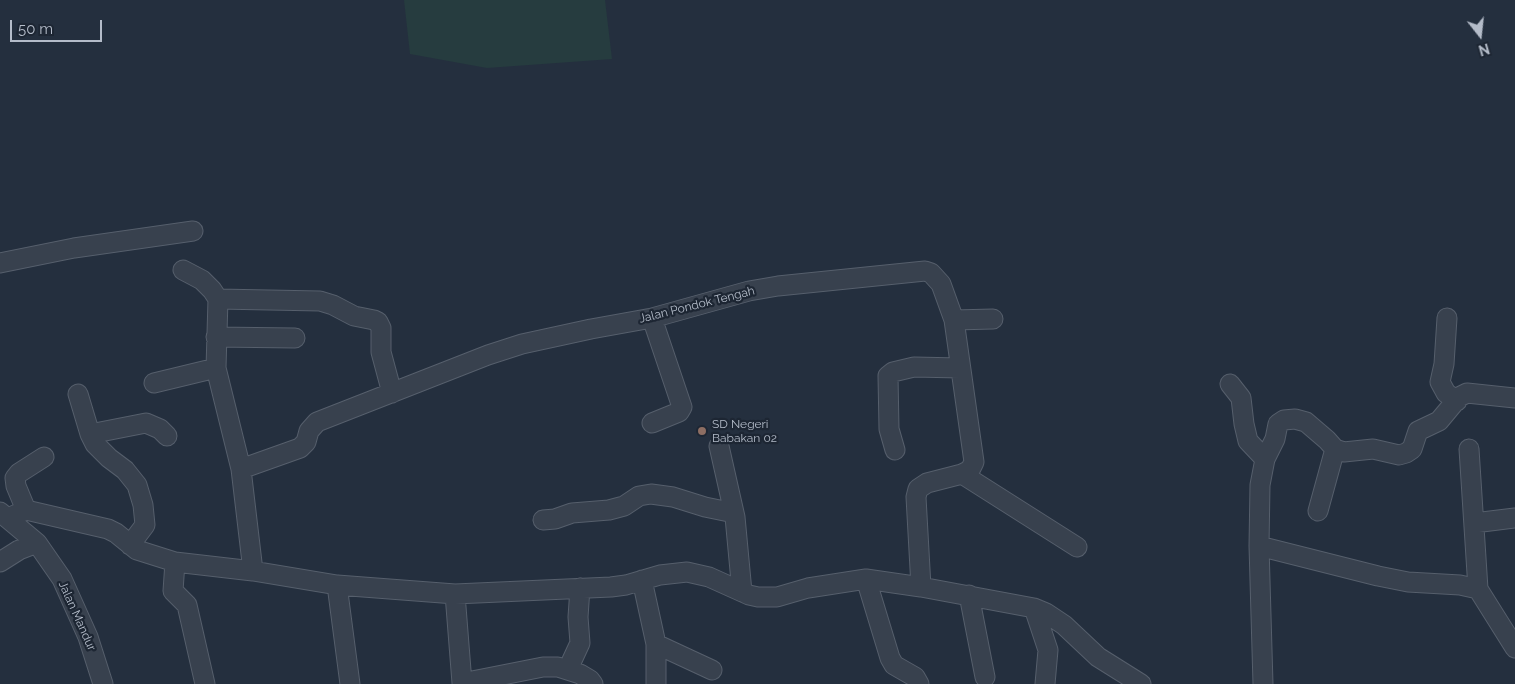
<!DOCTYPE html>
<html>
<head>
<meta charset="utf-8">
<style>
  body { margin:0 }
  #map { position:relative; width:1515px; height:684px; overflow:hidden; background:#242f3e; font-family:Raleway,sans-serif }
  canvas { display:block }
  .north { position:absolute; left:1455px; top:10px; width:50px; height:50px; -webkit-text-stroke:4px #1d2633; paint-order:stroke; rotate:164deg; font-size:14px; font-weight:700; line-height:20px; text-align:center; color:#b4bcc9 }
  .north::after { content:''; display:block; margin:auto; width:18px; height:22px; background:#b4bcc9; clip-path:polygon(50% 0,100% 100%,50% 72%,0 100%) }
  .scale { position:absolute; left:10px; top:20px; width:92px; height:22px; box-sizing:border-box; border:2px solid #b4bcc9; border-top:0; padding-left:6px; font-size:15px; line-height:18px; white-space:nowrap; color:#b4bcc9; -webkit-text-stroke:4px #1d2633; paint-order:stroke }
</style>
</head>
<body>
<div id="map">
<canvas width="1515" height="684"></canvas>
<div class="north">N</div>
<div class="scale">50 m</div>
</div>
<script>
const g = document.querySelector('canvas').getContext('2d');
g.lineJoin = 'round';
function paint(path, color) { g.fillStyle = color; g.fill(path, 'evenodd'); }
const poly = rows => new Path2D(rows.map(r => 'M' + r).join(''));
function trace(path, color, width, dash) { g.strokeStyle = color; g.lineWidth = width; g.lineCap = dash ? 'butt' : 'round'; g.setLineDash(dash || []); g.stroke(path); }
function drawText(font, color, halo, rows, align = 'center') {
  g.font = font + ' Raleway,sans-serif'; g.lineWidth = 4.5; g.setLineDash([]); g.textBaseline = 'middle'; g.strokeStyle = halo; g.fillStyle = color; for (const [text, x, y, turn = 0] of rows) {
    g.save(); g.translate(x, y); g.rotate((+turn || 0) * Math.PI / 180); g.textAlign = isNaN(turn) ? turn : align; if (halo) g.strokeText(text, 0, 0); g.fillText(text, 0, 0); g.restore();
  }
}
const green = poly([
  [404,0,605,0,612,59,487,68,410,54]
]);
const minor = poly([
  [0,263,74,248,193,231],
  [183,270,202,280,212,290,218,299,216,368,241,469],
  [218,299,320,301,333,305,354,316,374,320,378,322,381,328,381,352,392,393],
  [652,318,682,407,679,412,652,423],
  [1447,318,1444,364,1440,382,1446,393,1457,401],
  [954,320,993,319],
  [216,337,295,338],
  [154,383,216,368],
  [1230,384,1241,398,1244,424,1248,441,1265,459],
  [78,394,90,434,95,444,109,458,125,470,137,485,143,505,145,525,130,545],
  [90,434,146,423,160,429,167,436],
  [719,446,735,517,742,592],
  [1469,449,1478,589,1515,648],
  [895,450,889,429,888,376,893,372,914,367,960,368],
  [962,474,1077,547],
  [26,510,16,486,15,478,19,473,44,457],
  [1318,511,1335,449],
  [0,512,37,543,62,579,88,637,103,684],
  [8,518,26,510,108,529,116,533,137,550,175,562,253,571,337,585,455,594,611,587,626,585,660,575,687,572,709,577,749,595,758,597,777,597,808,588,866,579,921,587,1034,608,1046,613,1064,625,1098,657,1141,684],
  [543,520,555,519,572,513,609,510,624,506,639,496,651,494,673,497,705,507,734,513],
  [1474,523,1515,518],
  [1259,546,1378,576,1408,582,1460,585,1478,589],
  [0,562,19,550,37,543],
  [175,562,173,591,187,605,205,684],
  [253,571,241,469,300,448,306,442,309,431,317,422,488,355,522,344,591,329,652,318,749,291,778,286,925,271,931,273,941,284,954,320,974,462,970,470,962,474,927,483,918,489,916,497,921,587],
  [866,579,890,658,894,665,915,677,919,684],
  [642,580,656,644,656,684],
  [337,585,350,684],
  [455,594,462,683,543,667,558,667,580,674,590,680,593,684],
  [969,595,985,677],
  [1034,608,1048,650,1045,684],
  [656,644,712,670],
  [568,669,580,643,578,617,580,588],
  [1263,684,1259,546,1260,485,1265,459,1275,439,1278,424,1284,420,1295,419,1306,422,1327,440,1335,449,1344,452,1373,449,1399,455,1406,453,1412,449,1418,431,1439,421,1459,397,1467,393,1515,398]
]);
const markers = [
  [702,431,5,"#8d6e63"]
];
const streetNames = [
  ["Jalan Pondok Tengah",697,305,-14],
  ["Jalan Mandur",77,616,66]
];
const poiNames = [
  ["SD Negeri",712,424],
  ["Babakan 02",712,438]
];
paint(green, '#263c3f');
trace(minor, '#565f6c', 21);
trace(minor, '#38414e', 19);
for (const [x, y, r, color] of markers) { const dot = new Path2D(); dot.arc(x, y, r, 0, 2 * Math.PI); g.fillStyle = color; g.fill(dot); trace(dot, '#1d2633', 2); }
drawText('12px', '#b4bcc9', '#1d2633', streetNames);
drawText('12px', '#b4bcc9', '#1d2633', poiNames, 'left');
</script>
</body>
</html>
